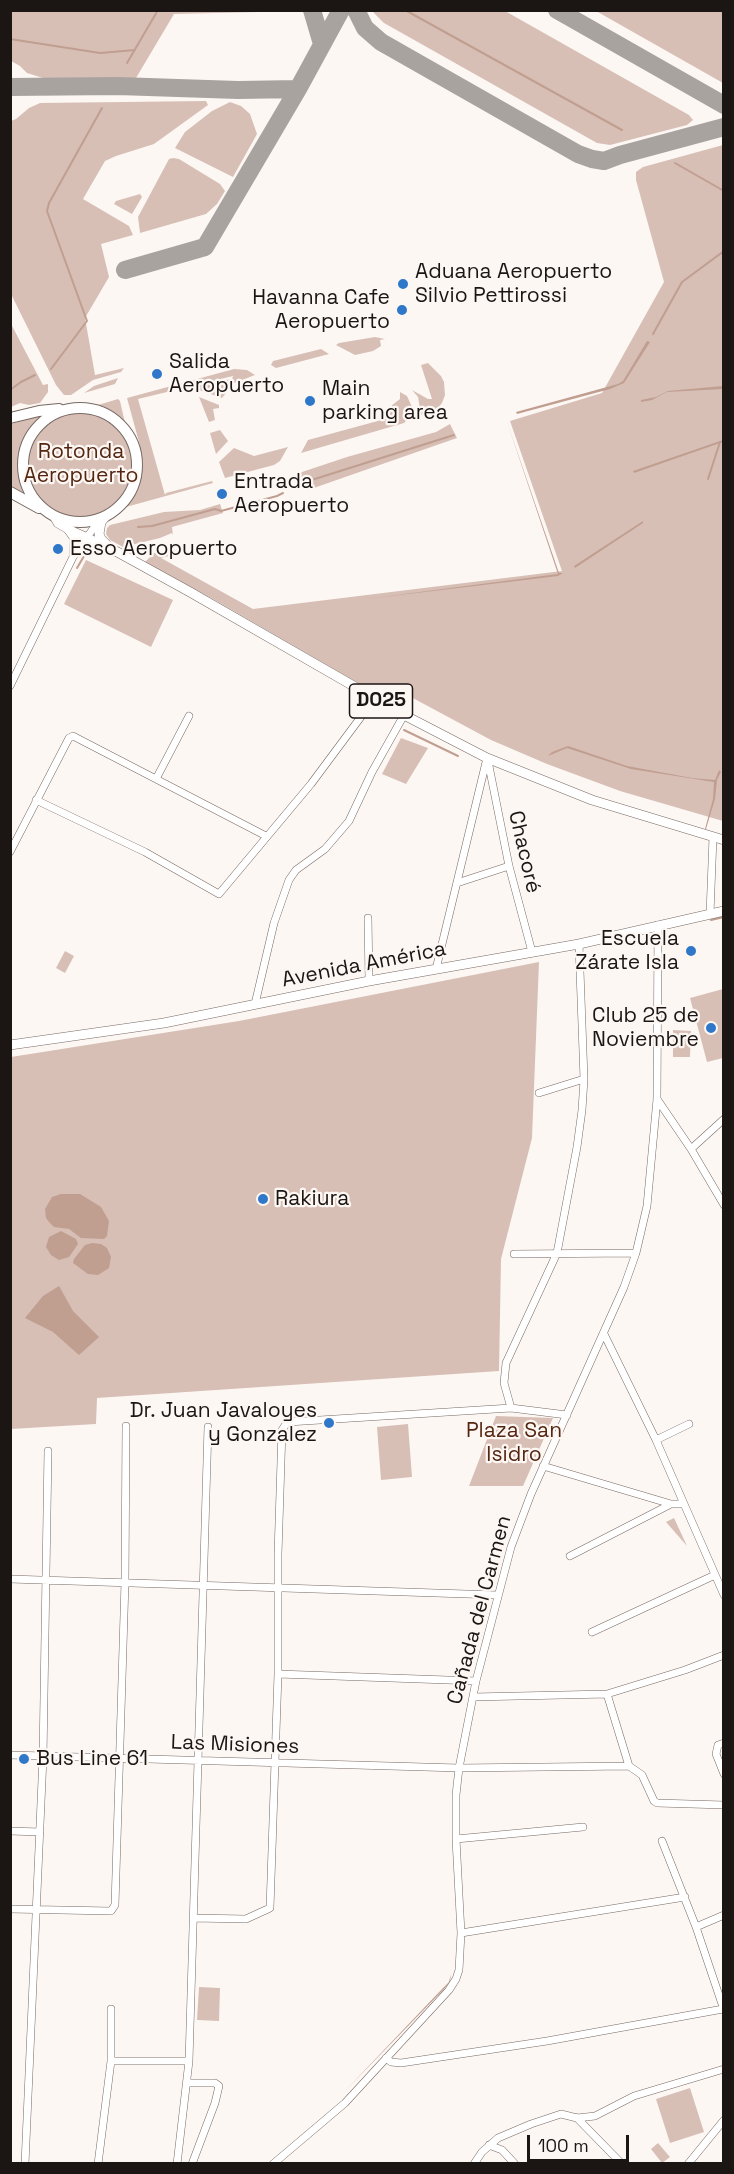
<!DOCTYPE html>
<html>
<head>
<meta charset="utf-8">
<style>
  body { margin:0 }
  #map { position:relative; width:734px; height:2174px; overflow:hidden; background:#fdf7f4; font-family:"Space Grotesk",sans-serif }
  canvas { display:block }
  .frame { position:absolute; inset:0; border:12px solid #1b1513; pointer-events:none }
  .scale { position:absolute; left:527px; top:2135px; width:102px; height:27px; box-sizing:border-box; border:3px solid #1b1513; border-top:0; padding-left:8px; font-size:18px; line-height:21px; white-space:nowrap; color:#1b1513; -webkit-text-stroke:4px #fdf7f4; paint-order:stroke }
</style>
</head>
<body>
<div id="map">
<canvas width="734" height="2174"></canvas>
<div class="frame"></div>
<div class="scale">100 m</div>
</div>
<script>
const g = document.querySelector('canvas').getContext('2d');
g.lineJoin = 'round';
function paint(path, color) { g.fillStyle = color; g.fill(path, 'evenodd'); }
const poly = rows => new Path2D(rows.map(r => 'M' + r).join(''));
function trace(path, color, width, dash) { g.strokeStyle = color; g.lineWidth = width; g.lineCap = dash ? 'butt' : 'round'; g.setLineDash(dash || []); g.stroke(path); }
function drawText(font, color, halo, rows, align = 'center') {
  g.font = font + ' "Space Grotesk",sans-serif'; g.lineWidth = 4.5; g.setLineDash([]); g.textBaseline = 'middle'; g.strokeStyle = halo; g.fillStyle = color; for (const [text, x, y, turn = 0] of rows) {
    g.save(); g.translate(x, y); g.rotate((+turn || 0) * Math.PI / 180); g.textAlign = isNaN(turn) ? turn : align; if (halo) g.strokeText(text, 0, 0); g.fillText(text, 0, 0); g.restore();
  }
}
const green = poly([
  [10,11,11,10,269,11,260,12,174,14,136,78,46,79,27,73,20,66,11,61],
  [372,11,505,11,689,115,693,120,687,125,610,145,597,143,384,23],
  [596,11,723,11,723,83],
  [206,101,208,105,154,144,116,156,105,161,83,199,129,226,133,235,101,244,109,277,85,318,95,375,124,368,121,372,93,380,71,395,64,395,56,385,11,294,11,121,16,119,29,108,40,103],
  [230,102,241,106,250,114,257,134,233,177,175,148,185,132,212,111],
  [723,145,723,821,620,791,547,764,491,740,396,689,389,701,213,599,145,562,154,553,168,550,169,556,161,558,253,609,562,571,510,421,602,393,664,282,636,180,636,172,643,167],
  [173,158,179,159,220,184,225,191,217,204,206,214,140,233,138,217,169,159],
  [140,194,142,197,132,214,114,204,116,201],
  [10,322,43,385,48,384,48,392,40,403,29,405,20,403,11,407],
  [375,337,385,339,380,340,381,346,373,351,355,355,336,345,339,343],
  [321,349,329,354,276,368,271,365,273,361],
  [428,363,441,376,444,382,445,395,442,403,437,409,421,415,418,397,412,390,428,399,432,399,421,365],
  [234,369,247,370,255,375,234,383,222,398,196,389,196,386,232,379,233,376,138,399,165,495,166,493,212,481,213,483,126,507,139,485,143,464,139,442,127,398],
  [118,378,115,384,84,393,94,386],
  [400,392,407,396,412,407,412,414,404,423,301,453,308,440,385,419,391,406,400,399],
  [199,397,219,405,219,408,213,409,215,420,209,422],
  [118,399,120,401,125,423,112,411,98,405],
  '28 464a53 53 0 1 1 106 0a53 53 0 1 1-106 0Z',
  [42,415,26,434,20,452,20,476,29,497,11,489,11,424],
  [450,424,457,438,308,490,300,486,296,479,296,474,347,457,436,432],
  [220,430,228,441,216,454,210,433],
  [288,447,280,461,274,465,225,478,219,462,234,448,254,456],
  [220,504,223,513,172,527,173,535,172,533,160,538,123,547,110,540,106,534,107,528,110,525,164,512,200,510],
  [86,560,173,600,151,647,64,604],
  [401,738,428,748,406,784,382,774],
  [65,951,74,956,65,973,56,968],
  [539,962,532,1138,501,1259,499,1371,97,1398,96,1424,11,1429,11,1057,239,1021],
  [723,989,723,1058,707,1062,690,998],
  [673,1030,691,1031,690,1057,673,1057],
  [496,1416,553,1418,523,1486,469,1486],
  [408,1424,412,1477,381,1480,377,1427],
  [674,1518,687,1546,666,1522],
  [199,1987,220,1988,219,2021,197,2020],
  [690,2088,704,2132,670,2143,656,2099],
  [658,2143,670,2157,662,2163,651,2149]
]);
const water = poly([
  [647,341,650,342,624,383,610,389,517,414,516,412,618,384,623,381],
  [723,386,723,389,667,392,652,400,641,402,641,400,656,397,668,391],
  [507,422,559,573,563,573,558,576,366,599,558,574],
  [723,440,723,442,634,473,633,471],
  [643,521,643,523,575,568,574,566],
  [568,746,627,766,692,778,715,780,719,770,721,772,717,780,715,799,706,829,705,829,713,799,714,782,631,769,567,748,548,756,552,752],
  [61,1194,80,1194,101,1207,109,1221,107,1236,104,1239,81,1238,69,1229,54,1227,49,1222,46,1218,45,1209,52,1197],
  [61,1231,76,1239,78,1244,69,1257,59,1260,51,1255,46,1247,49,1237],
  [92,1243,101,1244,107,1248,111,1257,109,1268,98,1275,88,1274,73,1263,74,1259,85,1245],
  [59,1286,73,1311,99,1337,79,1355,53,1332,25,1318,43,1296],
  [451,1974,450,1982,444,1989,343,2093,443,1988,449,1982]
]);
const stream = poly([
  [405,10,622,130],
  [10,39,100,53,135,50],
  [127,63,158,10],
  [675,163,724,191],
  [653,334,682,282,724,251],
  [51,369,87,321,47,211,49,203,102,108],
  [10,390,21,382,35,375],
  [708,479,720,442],
  [299,484,454,435],
  [138,527,152,526,215,509,221,511,277,496,283,493],
  [77,568,87,551],
  [404,730,458,756],
  [711,920,724,917],
  [600,2164,601,2163]
]);
const taxiway = poly([
  [312,10,322,44],
  [356,10,365,28,381,42,578,154,592,159,604,161,620,155,724,127],
  [557,10,724,105],
  [10,87,118,86,238,90,298,89,341,10],
  [125,270,205,247,298,89]
]);
const minor = poly([
  [67,529,74,539,73,555],
  [10,686,73,557,100,519],
  [488,761,509,866,532,952],
  [156,779,189,716],
  [36,800,145,852,219,894,311,784,375,698],
  [10,852,69,738,73,736,266,836],
  [457,883,509,866],
  [710,914,713,837],
  [368,918,369,981],
  [436,969,487,758],
  [255,1004,274,923,289,880,296,870,325,849,349,821,372,772,404,715],
  [539,1093,584,1079],
  [657,1099,691,1149,724,1205],
  [691,1149,724,1119],
  [514,1254,636,1253],
  [604,1334,656,1440,724,1595],
  [511,1408,504,1383,506,1363,557,1253,577,1147,582,1110,584,1079,579,944],
  [656,1440,689,1424],
  [543,1466,671,1504],
  [570,1556,671,1504,683,1504],
  [10,1579,497,1595],
  [592,1632,715,1575],
  [278,1674,476,1681],
  [607,1694,629,1766],
  [473,1697,607,1694,685,1670,724,1655],
  [724,1743,718,1745,716,1754,724,1774],
  [10,1755,459,1768,629,1766,642,1775,654,1801,657,1803,724,1805],
  [10,1831,40,1832],
  [456,1839,583,1827],
  [662,1841,696,1927,724,2010],
  [10,1909,111,1911,115,1905,125,1582,126,1426],
  [193,1918,246,1919,270,1908,278,1674,278,1554,282,1430,286,1424,288,1422,511,1408,567,1415],
  [696,1927,724,1915],
  [461,1933,685,1897],
  [386,2058,391,2062,401,2063,547,2041,723,2009],
  [111,2061,189,2061],
  [187,2083,215,2083,219,2086,215,2103,192,2164],
  [577,2118,622,2164],
  [489,2145,502,2150,515,2164],
  [25,2164,43,1757,48,1451],
  [98,2164,111,2061,111,2009],
  [177,2164,189,2061,208,1427],
  [273,2164,345,2103,449,1990,456,1979,459,1970,461,1933,456,1839,456,1795,459,1768,476,1681,511,1547,531,1494,624,1287,636,1253,647,1206,657,1099,658,925],
  [474,2164,482,2152,498,2138,531,2124,561,2114,577,2118,595,2116,634,2096,724,2069],
  [688,2164,724,2120]
]);
const major = poly([
  [54,516,58,523,72,531,112,549,190,592,404,715,487,758,592,800,724,840],
  [106,516,101,522,99,534,101,539,108,546],
  [10,1045,164,1023,369,981,579,944,724,911]
]);
const highway = poly([
  '23 465a57 57 0 1 1 114 0a57 57 0 1 1-114 0Z',
  [10,418,39,411,59,409],
  [10,492,39,508]
]);
const markers = [
  [403,284,6,"#2f78c9"],
  [402,310,6,"#2f78c9"],
  [157,374,6,"#2f78c9"],
  [310,401,6,"#2f78c9"],
  [222,494,6,"#2f78c9"],
  [58,549,6,"#2f78c9"],
  [691,951,6,"#2f78c9"],
  [711,1028,6,"#2f78c9"],
  [263,1199,6,"#2f78c9"],
  [329,1423,6,"#2f78c9"],
  [24,1759,6,"#2f78c9"]
];
const shields = [
  [381,701,63]
];
const shieldNames = [
  ["D025",381,701]
];
const poiNames = [
  ["Aduana Aeropuerto",415,272],
  ["Silvio Pettirossi",415,296],
  ["Havanna Cafe",390,298,"right"],
  ["Aeropuerto",390,322,"right"],
  ["Salida",169,362],
  ["Aeropuerto",169,386],
  ["Main",322,389],
  ["parking area",322,413],
  ["Entrada",234,482],
  ["Aeropuerto",234,506],
  ["Esso Aeropuerto",70,549],
  ["Escuela",679,939,"right"],
  ["Zárate Isla",679,963,"right"],
  ["Club 25 de",699,1016,"right"],
  ["Noviembre",699,1040,"right"],
  ["Rakiura",275,1199],
  ["Dr. Juan Javaloyes",317,1411,"right"],
  ["y Gonzalez",317,1435,"right"],
  ["Bus Line 61",36,1759]
];
const parkNames = [
  ["Rotonda",81,452],
  ["Aeropuerto",81,476],
  ["Plaza San",514,1431],
  ["Isidro",514,1455]
];
const streetNames = [
  ["Chacoré",524,852,77],
  ["Avenida América",364,965,-11],
  ["Cañada del Carmen",480,1610,-75],
  ["Las Misiones",235,1745,2]
];
paint(green, '#d7bfb6');
paint(water, '#c09e90');
trace(stream, '#c09e90', 2);
trace(taxiway, '#a9a3a0', 18);
trace(minor, '#776963', 8);
trace(major, '#776963', 10);
trace(highway, '#776963', 12);
trace(minor, '#fff', 7);
trace(major, '#fff', 9);
trace(highway, '#fff', 10);
for (const [x, y, r, color] of markers) { const dot = new Path2D(); dot.arc(x, y, r, 0, 2 * Math.PI); g.fillStyle = color; g.fill(dot); trace(dot, '#fdf7f4', 2); }
for (const [x, y, w] of shields) { const box = new Path2D(); box.roundRect(x - w / 2, y - 17, w, 34, 4.5); g.fillStyle = '#fdf7f4'; g.fill(box); trace(box, '#1b1513', 1.5); }
drawText('bold 20px', '#1b1513', null, shieldNames);
drawText('21px', '#1b1513', '#fdf7f4', poiNames, 'left');
drawText('21px', '#542611', '#fdf7f4', parkNames);
drawText('21px', '#1b1513', '#fdf7f4', streetNames);
</script>
</body>
</html>
